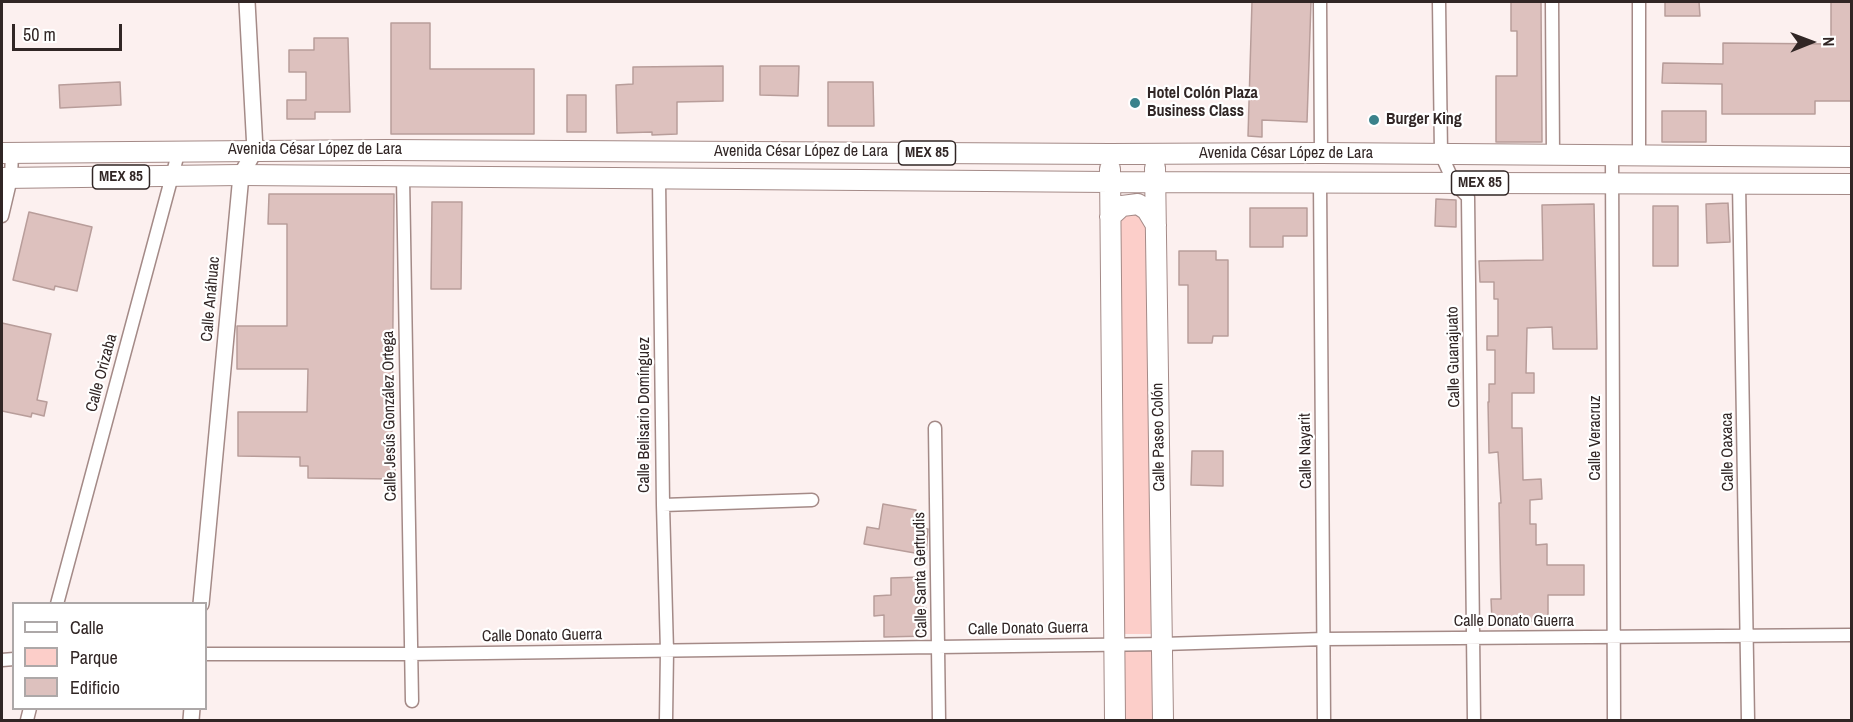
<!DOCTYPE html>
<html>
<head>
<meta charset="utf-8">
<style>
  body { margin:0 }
  #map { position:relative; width:1853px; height:722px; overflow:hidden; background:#fcf0ef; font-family:"Archivo Narrow",sans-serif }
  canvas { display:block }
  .frame { position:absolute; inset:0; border:3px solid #312625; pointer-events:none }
  .legend { position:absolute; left:12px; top:602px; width:195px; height:108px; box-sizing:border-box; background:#fff; border:2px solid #ada8a8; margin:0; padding:8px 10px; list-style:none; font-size:18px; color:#312625 }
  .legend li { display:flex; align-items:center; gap:12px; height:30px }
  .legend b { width:30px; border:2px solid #ada8a8 }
  .north { position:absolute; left:1781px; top:12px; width:60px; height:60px; -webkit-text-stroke:4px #fff; paint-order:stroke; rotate:89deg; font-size:16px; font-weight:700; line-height:24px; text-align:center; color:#312625 }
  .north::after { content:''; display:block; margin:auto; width:21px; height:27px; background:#312625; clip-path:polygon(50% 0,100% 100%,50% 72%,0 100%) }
  .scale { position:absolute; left:12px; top:24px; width:110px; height:27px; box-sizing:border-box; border:3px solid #312625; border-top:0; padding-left:8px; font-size:18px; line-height:21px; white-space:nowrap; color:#312625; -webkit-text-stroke:4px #fff; paint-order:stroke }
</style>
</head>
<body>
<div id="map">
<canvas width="1853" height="722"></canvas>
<div class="frame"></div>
<ul class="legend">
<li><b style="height:8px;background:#fff"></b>Calle</li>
<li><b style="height:16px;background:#fccec9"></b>Parque</li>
<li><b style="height:16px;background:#ddc1be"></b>Edificio</li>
</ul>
<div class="north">N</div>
<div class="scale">50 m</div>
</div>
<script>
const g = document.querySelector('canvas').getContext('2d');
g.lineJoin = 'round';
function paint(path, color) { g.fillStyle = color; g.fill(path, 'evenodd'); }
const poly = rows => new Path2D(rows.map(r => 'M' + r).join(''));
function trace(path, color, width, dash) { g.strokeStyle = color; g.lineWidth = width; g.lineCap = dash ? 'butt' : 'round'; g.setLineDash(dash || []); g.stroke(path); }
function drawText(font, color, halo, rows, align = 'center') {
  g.font = font + ' "Archivo Narrow",sans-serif'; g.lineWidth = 4.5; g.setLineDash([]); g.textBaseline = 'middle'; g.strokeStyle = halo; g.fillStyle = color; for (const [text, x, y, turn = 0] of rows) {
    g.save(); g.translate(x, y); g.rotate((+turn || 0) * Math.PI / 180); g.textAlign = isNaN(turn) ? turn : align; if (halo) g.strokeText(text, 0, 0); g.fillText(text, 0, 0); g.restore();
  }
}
const green = poly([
  [1143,212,1152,240,1155,634,1118,634,1114,239,1123,213],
  [1119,649,1155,649,1155,720,1120,720]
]);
const building = poly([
  [1252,2,1311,2,1307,122,1262,120,1262,137,1248,136,1252,2],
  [1511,2,1541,2,1542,142,1496,142,1496,76,1517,76,1517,31,1511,31,1511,2],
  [1665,2,1699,2,1700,16,1665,16,1665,2],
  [1831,2,1851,2,1851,101,1815,101,1815,114,1722,114,1722,84,1662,83,1663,63,1723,64,1723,43,1831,44,1831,2],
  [391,23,430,23,430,69,534,69,534,134,391,134,391,23],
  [314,38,348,38,350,112,315,112,315,119,287,119,287,100,306,100,306,72,289,72,289,50,314,50,314,38],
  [723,66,723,101,677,102,677,134,652,135,652,132,617,133,616,85,633,84,633,67,723,66],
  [760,66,799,66,798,96,760,95,760,66],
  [120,82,121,105,60,108,59,85,120,82],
  [828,82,873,82,874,126,828,126,828,82],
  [567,95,586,95,586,132,567,132,567,95],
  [1662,111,1706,111,1706,142,1662,142,1662,111],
  [269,194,394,194,392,434,395,434,395,479,308,478,308,466,300,466,300,457,238,456,238,412,307,412,308,369,237,369,237,326,287,326,287,224,268,224,269,194],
  [1436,199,1456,200,1456,227,1435,226,1436,199],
  [432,202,462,202,461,289,431,289,432,202],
  [1728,203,1730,242,1707,243,1706,204,1728,203],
  [1594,204,1597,349,1553,349,1552,327,1527,328,1526,373,1534,373,1534,393,1512,393,1512,428,1522,428,1523,480,1541,479,1542,499,1530,500,1530,524,1536,524,1536,545,1547,544,1547,565,1584,565,1584,595,1548,595,1548,621,1492,621,1491,599,1501,599,1499,503,1501,503,1498,452,1489,453,1488,402,1489,402,1489,384,1495,384,1495,350,1487,350,1487,336,1498,336,1498,299,1494,299,1494,282,1480,282,1479,261,1543,260,1542,205,1594,204],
  [1653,206,1678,206,1678,266,1653,266,1653,206],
  [1250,208,1307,208,1307,236,1283,236,1283,247,1250,247,1250,208],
  [29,212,92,227,77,291,55,286,54,290,13,280,29,212],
  [1179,251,1216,251,1216,260,1228,260,1228,336,1213,336,1212,343,1188,343,1188,285,1179,285,1179,251],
  [2,323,51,334,37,400,47,402,44,416,32,413,31,417,2,411,2,323],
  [1192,451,1223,451,1223,486,1191,485,1192,451],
  [883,504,916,510,913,527,928,529,926,555,864,544,867,527,879,529,883,504],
  [920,577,921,596,923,596,923,608,926,608,927,636,884,637,884,615,874,616,874,596,891,595,891,578,920,577]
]);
const minor = poly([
  [1320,2,1321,153],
  [1439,2,1441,154,1454,183,1468,197,1474,720],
  [1552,2,1553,156],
  [1612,155,1614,720],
  [1639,156,1639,2],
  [403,177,412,701],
  [659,179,663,505,667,651,666,720],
  [1320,181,1324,720],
  [1739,183,1748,720],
  [2,216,11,178,12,153],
  [935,428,939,720],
  [663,505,812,500],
  [57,604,179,150],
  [206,654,410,654,1163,644,1324,639,1852,635],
  [2,660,14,659],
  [27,720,30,708]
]);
const tertiary = poly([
  [201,604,241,175,255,150,247,2],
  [191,720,192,708]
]);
const primary = poly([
  [2,153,387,150,1110,154,1321,153,1852,157],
  [1155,168,1163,720],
  [1110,169,1115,720],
  [2,178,241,175,1109,182,1852,184],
  [1110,217,1122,206,1138,204,1147,210,1156,225]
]);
const markers = [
  [1135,103,6,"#3b828b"],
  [1374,120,6,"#3b828b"]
];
const shields = [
  [927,153,57],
  [121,177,57],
  [1480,183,57]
];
const shieldNames = [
  ["MEX 85",927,153],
  ["MEX 85",121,177],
  ["MEX 85",1480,183]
];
const poiNames = [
  ["Hotel Colón Plaza",1147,94],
  ["Business Class",1147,112],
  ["Burger King",1386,120]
];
const streetNames = [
  ["Avenida César López de Lara",315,150],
  ["Avenida César López de Lara",801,152],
  ["Avenida César López de Lara",1286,154],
  ["Calle Anáhuac",211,299,-85],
  ["Calle Guanajuato",1454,357,-91],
  ["Calle Orizaba",102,373,-75],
  ["Calle Belisario Domínguez",645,415,-90],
  ["Calle Jesús González Ortega",390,416,-91],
  ["Calle Paseo Colón",1159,437,-91],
  ["Calle Veracruz",1596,438,-90],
  ["Calle Nayarit",1306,451,-91],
  ["Calle Oaxaca",1728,452,-91],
  ["Calle Santa Gertrudis",921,575,-91],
  ["Calle Donato Guerra",1514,622],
  ["Calle Donato Guerra",1028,629,-1],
  ["Calle Donato Guerra",542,636,-1]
];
paint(green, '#fccec9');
paint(building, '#ddc1be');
trace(building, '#b89d9a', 1.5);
trace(minor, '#a48a87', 15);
trace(tertiary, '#a48a87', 18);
trace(primary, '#a48a87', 22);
trace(minor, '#fff', 12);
trace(tertiary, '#fff', 15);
trace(primary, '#fff', 20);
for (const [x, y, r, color] of markers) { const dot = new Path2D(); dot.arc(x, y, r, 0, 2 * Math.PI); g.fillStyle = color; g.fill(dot); trace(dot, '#fff', 2); }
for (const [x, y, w] of shields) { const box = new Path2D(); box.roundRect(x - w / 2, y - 12, w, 24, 4.5); g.fillStyle = '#fff'; g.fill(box); trace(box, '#312625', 1.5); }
drawText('bold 15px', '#312625', null, shieldNames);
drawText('bold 16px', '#312625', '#fff', poiNames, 'left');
drawText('16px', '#312625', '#fff', streetNames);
</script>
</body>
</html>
